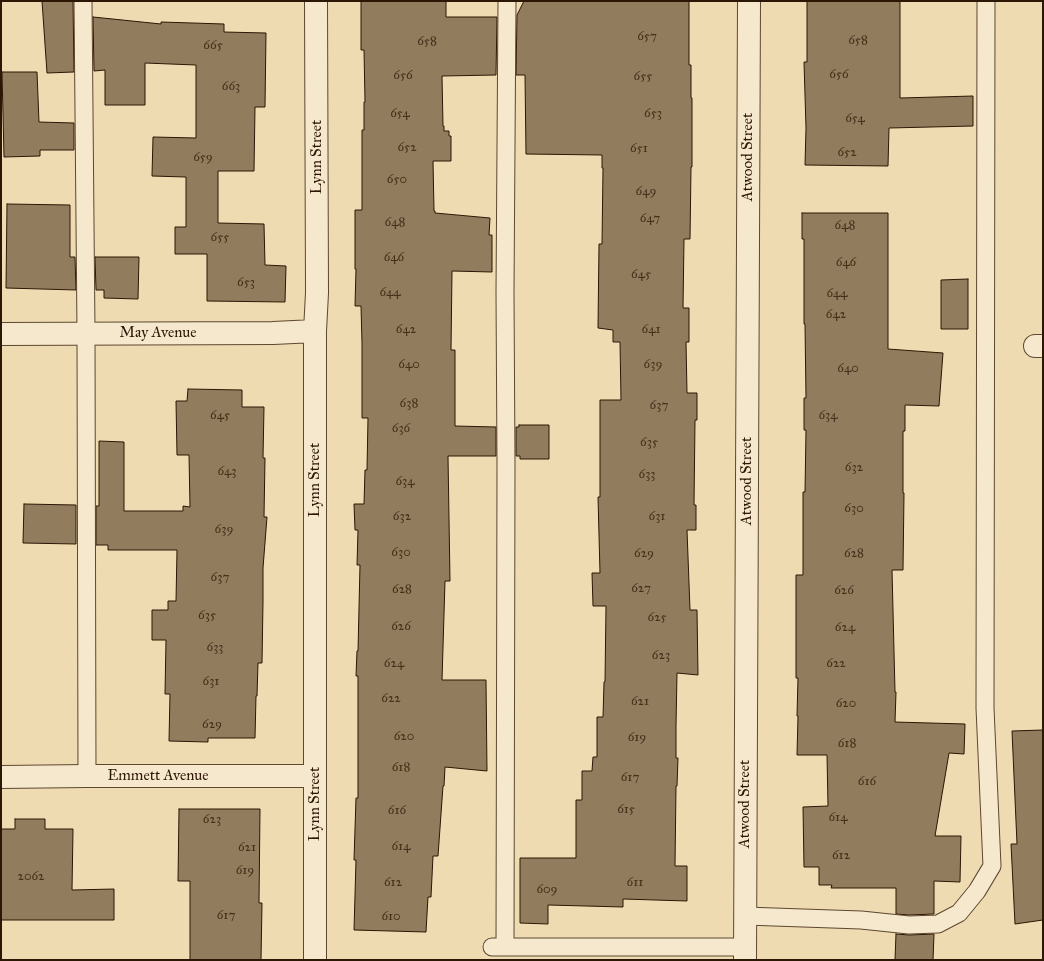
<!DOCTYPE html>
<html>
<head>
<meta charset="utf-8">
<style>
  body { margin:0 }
  #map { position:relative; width:1044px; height:961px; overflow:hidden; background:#efdbb2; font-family:"IM FELL Great Primer",serif }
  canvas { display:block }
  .frame { position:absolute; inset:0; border:2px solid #2c1604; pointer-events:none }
</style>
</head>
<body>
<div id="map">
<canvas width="1044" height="961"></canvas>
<div class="frame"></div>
</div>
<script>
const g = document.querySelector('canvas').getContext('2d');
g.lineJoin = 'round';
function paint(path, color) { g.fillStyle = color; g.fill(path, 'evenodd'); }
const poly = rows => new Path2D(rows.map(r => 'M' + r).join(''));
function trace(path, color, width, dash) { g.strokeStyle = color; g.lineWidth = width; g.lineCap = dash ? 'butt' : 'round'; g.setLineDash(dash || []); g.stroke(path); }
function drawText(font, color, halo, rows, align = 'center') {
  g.font = font + ' "IM FELL Great Primer",serif'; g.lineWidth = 3; g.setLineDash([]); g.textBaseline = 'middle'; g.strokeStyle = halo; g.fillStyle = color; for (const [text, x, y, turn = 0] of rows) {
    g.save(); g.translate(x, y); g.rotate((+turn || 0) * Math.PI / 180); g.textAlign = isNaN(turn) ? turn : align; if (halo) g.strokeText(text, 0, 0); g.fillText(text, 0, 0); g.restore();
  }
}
const building = poly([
  [42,1,73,1,74,72,47,73,42,1],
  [361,1,446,1,446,17,497,17,496,75,442,76,443,126,444,126,444,131,449,131,449,136,451,136,451,161,433,161,434,211,435,211,435,213,490,218,489,235,492,235,492,272,452,271,451,350,455,350,455,426,496,427,496,456,448,456,450,581,445,581,442,680,486,680,487,771,445,767,444,786,443,786,438,856,433,856,431,897,428,897,426,932,354,930,356,860,354,860,356,798,358,798,358,676,356,676,357,651,358,651,360,565,357,565,358,530,355,530,354,504,364,504,365,470,367,470,368,418,362,418,362,343,361,306,355,306,356,269,355,269,355,210,362,210,362,130,364,130,364,102,365,102,364,50,361,50,361,1],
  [524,1,689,1,689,65,691,65,691,98,692,98,692,167,691,167,690,239,684,239,683,308,689,308,689,342,686,342,687,393,697,393,697,420,695,420,694,505,696,505,696,530,687,530,690,610,697,610,698,675,677,673,676,726,676,758,678,758,677,786,676,786,675,866,687,866,687,901,623,899,623,907,548,905,548,924,520,923,520,858,576,858,576,800,582,800,582,771,592,771,593,757,597,757,597,717,603,717,604,682,605,682,606,606,593,606,592,573,600,573,598,497,600,497,600,400,621,400,620,342,613,342,613,330,598,328,599,244,602,244,603,168,602,168,602,155,526,154,525,75,516,75,517,15,524,1],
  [807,1,900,1,900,98,973,96,973,126,889,128,888,166,805,165,806,128,804,62,807,62,807,1],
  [93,17,161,24,161,22,224,24,224,32,266,33,265,107,255,107,254,171,218,171,218,223,264,224,265,265,286,266,285,302,207,301,207,254,175,254,175,227,186,227,186,177,152,176,153,137,196,138,196,65,145,63,145,105,105,105,105,70,94,71,93,17],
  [2,72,37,72,39,122,74,123,74,150,40,150,40,156,4,157,2,72],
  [7,204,70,205,70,257,75,257,76,290,6,288,7,204],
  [802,213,888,213,888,349,943,353,939,406,905,405,905,431,903,431,903,493,904,493,903,570,892,570,895,692,896,692,895,722,965,724,964,754,949,753,935,836,961,836,960,882,934,881,934,914,909,915,896,914,896,888,831,888,832,885,819,885,819,867,804,867,803,807,828,806,827,755,797,755,798,716,797,716,798,678,796,678,796,575,803,575,803,492,805,492,806,430,804,430,804,398,806,398,805,324,804,324,804,239,802,239,802,213],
  [95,257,139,257,138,299,104,298,104,290,96,290,95,257],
  [968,279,968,329,941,329,941,280,968,279],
  [188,389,242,390,242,407,264,407,263,458,265,458,264,517,267,517,263,568,263,602,262,663,258,663,257,696,256,696,255,738,208,738,208,742,169,741,170,694,165,694,166,640,152,640,152,610,168,610,168,601,176,601,177,550,108,550,108,545,96,545,96,506,99,506,99,441,124,442,124,511,183,511,183,506,190,507,189,455,177,455,176,401,187,401,188,389],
  [519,425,549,425,549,459,520,459,520,456,516,456,516,427,519,427,519,425],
  [24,504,76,505,76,544,23,543,24,504],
  [1043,730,1043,920,1015,924,1011,844,1017,844,1012,731,1043,730],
  [179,809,260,809,259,903,262,903,261,960,190,960,190,881,178,881,179,809],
  [15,819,45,819,45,829,73,829,72,890,114,889,114,920,1,920,1,829,15,829,15,819],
  [896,934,909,935,934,934,933,960,895,960,896,934]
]);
const service = poly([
  [83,1,86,333,87,776],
  [745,916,861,920,909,925,938,924,959,913,977,891,992,866,985,708,986,1],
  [492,947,745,947],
  [505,947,506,464,505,292,507,1]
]);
const minor = poly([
  [1,334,273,333,315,331],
  [1035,346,1043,346],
  [1,777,87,776,315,776],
  [315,960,315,331,317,293,316,1],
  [745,960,749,1]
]);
const numberNames = [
  ["657",647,37],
  ["658",858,41],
  ["658",427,42],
  ["665",213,46],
  ["656",839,75],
  ["656",403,76],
  ["655",643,77],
  ["663",231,87],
  ["654",400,114],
  ["653",653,114],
  ["654",855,119],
  ["652",407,148],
  ["651",639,149],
  ["652",847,153],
  ["659",203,158],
  ["650",397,180],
  ["649",646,192],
  ["647",650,219],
  ["648",395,223],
  ["648",845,226],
  ["655",220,238],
  ["646",394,258],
  ["646",846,263],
  ["645",641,275],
  ["653",246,283],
  ["644",390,293],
  ["644",837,294],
  ["642",836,315],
  ["642",406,330],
  ["641",651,330],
  ["640",409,365],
  ["639",653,365],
  ["640",848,369],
  ["638",409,404],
  ["637",659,406],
  ["645",220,416],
  ["634",828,416],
  ["636",401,429],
  ["635",649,443],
  ["632",854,468],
  ["643",227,472],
  ["633",647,475],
  ["634",405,482],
  ["630",854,509],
  ["632",402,517],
  ["631",657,517],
  ["639",224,530],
  ["630",401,553],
  ["629",644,554],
  ["628",854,554],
  ["637",220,578],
  ["627",641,589],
  ["628",402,590],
  ["626",844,591],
  ["635",207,616],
  ["625",657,618],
  ["626",401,627],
  ["624",845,628],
  ["633",215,648],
  ["623",661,656],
  ["624",394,664],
  ["622",836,664],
  ["631",211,682],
  ["622",391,699],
  ["621",640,702],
  ["620",846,704],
  ["629",212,725],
  ["620",404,737],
  ["619",637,738],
  ["618",847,744],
  ["618",401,768],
  ["617",630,778],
  ["616",867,782],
  ["615",626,810],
  ["616",397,811],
  ["614",838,818],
  ["623",212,820],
  ["614",401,847],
  ["621",247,848],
  ["612",841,856],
  ["619",245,871],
  ["2062",31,877],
  ["612",393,883],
  ["611",635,883],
  ["609",547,890],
  ["617",226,916],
  ["610",391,917]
];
const streetNames = [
  ["Lynn Street",317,157,-90],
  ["Atwood Street",748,157,-90],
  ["May Avenue",158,333],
  ["Lynn Street",315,480,-90],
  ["Atwood Street",747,481,-90],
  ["Emmett Avenue",158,776],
  ["Lynn Street",315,804,-90],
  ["Atwood Street",745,804,-90]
];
paint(building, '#917c5e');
trace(building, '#2c1604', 1);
trace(service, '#5d4730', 19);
trace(minor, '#5d4730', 24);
trace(service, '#f5e8cd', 17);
trace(minor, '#f5e8cd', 22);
drawText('13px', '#45301a', null, numberNames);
drawText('15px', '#2c1604', '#f5e8cd', streetNames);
</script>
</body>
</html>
